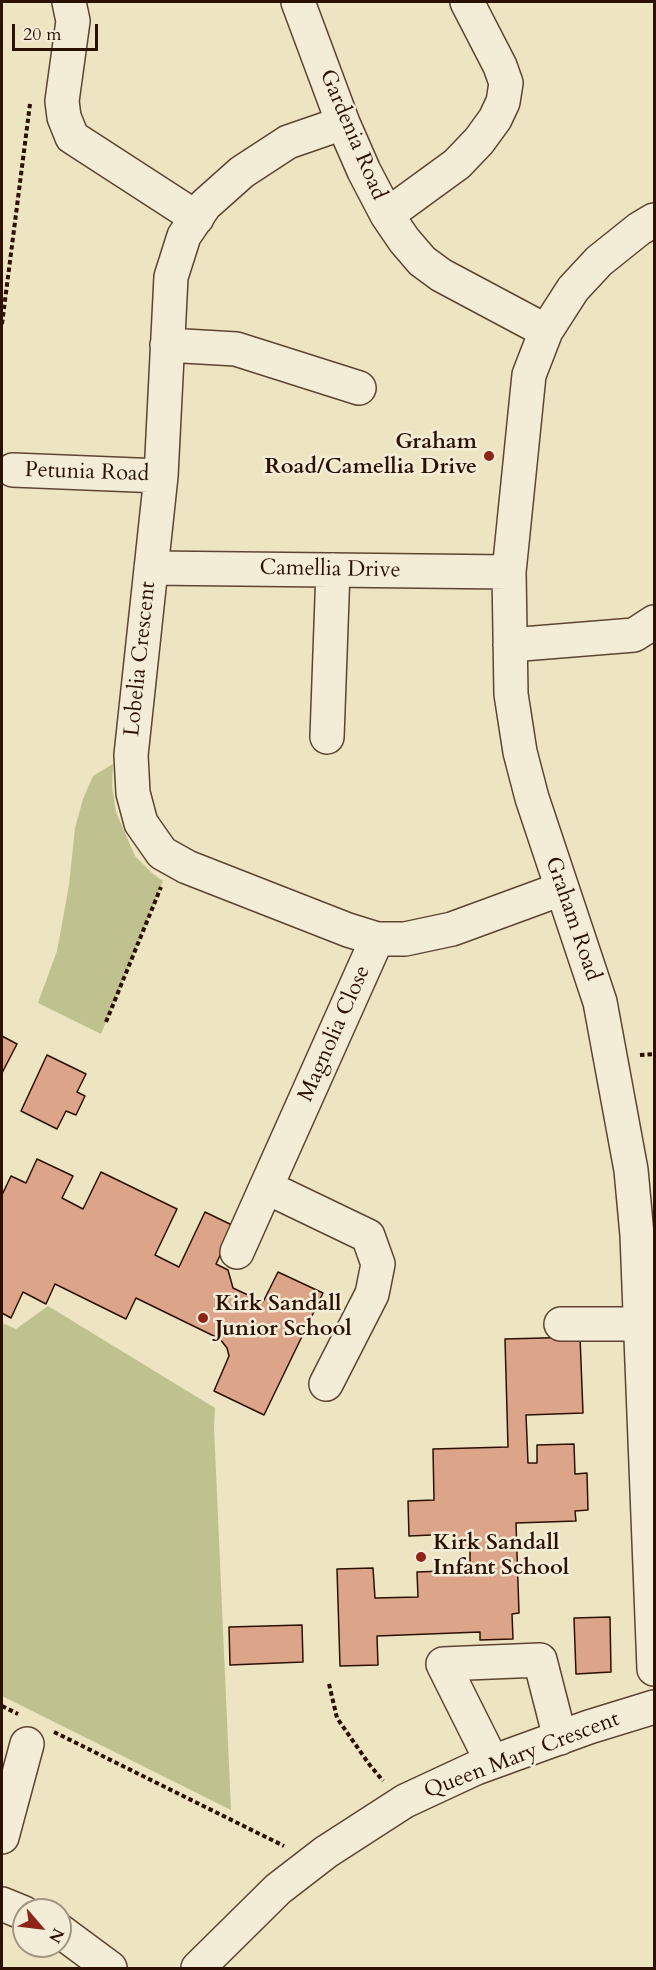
<!DOCTYPE html>
<html>
<head>
<meta charset="utf-8">
<style>
  body { margin:0 }
  #map { position:relative; width:656px; height:1970px; overflow:hidden; background:#ede4c2; font-family:Cardo,serif }
  canvas { display:block }
  .frame { position:absolute; inset:0; border:3px solid #2c1002; pointer-events:none }
  .north { position:absolute; left:12px; top:1898px; width:60px; height:60px; box-sizing:border-box; background:#f3edd7; border:2px solid #a39582; border-radius:50%; rotate:118deg; font-size:16px; font-weight:700; line-height:24px; text-align:center; color:#2c1002 }
  .north::after { content:''; display:block; margin:auto; width:21px; height:27px; background:#8f2418; clip-path:polygon(50% 0,100% 100%,50% 72%,0 100%) }
  .scale { position:absolute; left:12px; top:24px; width:86px; height:27px; box-sizing:border-box; border:3px solid #2c1002; border-top:0; padding-left:8px; font-size:18px; line-height:21px; white-space:nowrap; color:#2c1002; -webkit-text-stroke:4px #f3edd7; paint-order:stroke }
</style>
</head>
<body>
<div id="map">
<canvas width="656" height="1970"></canvas>
<div class="frame"></div>
<div class="north">N</div>
<div class="scale">20 m</div>
</div>
<script>
const g = document.querySelector('canvas').getContext('2d');
g.lineJoin = 'round';
function paint(path, color) { g.fillStyle = color; g.fill(path, 'evenodd'); }
const poly = rows => new Path2D(rows.map(r => 'M' + r).join(''));
function trace(path, color, width, dash) { g.strokeStyle = color; g.lineWidth = width; g.lineCap = dash ? 'butt' : 'round'; g.setLineDash(dash || []); g.stroke(path); }
function drawText(font, color, halo, rows, align = 'center') {
  g.font = font + ' Cardo,serif'; g.lineWidth = 5; g.setLineDash([]); g.textBaseline = 'middle'; g.strokeStyle = halo; g.fillStyle = color; for (const [text, x, y, turn = 0] of rows) {
    g.save(); g.translate(x, y); g.rotate((+turn || 0) * Math.PI / 180); g.textAlign = isNaN(turn) ? turn : align; if (halo) g.strokeText(text, 0, 0); g.fillText(text, 0, 0); g.restore();
  }
}
const green = poly([
  [113,764,112,786,116,812,135,856,152,873,163,881,101,1034,38,1003,57,951,69,885,75,828,83,799,93,776],
  [48,1306,215,1408,214,1427,231,1810,2,1696,2,1323,16,1329]
]);
const building = poly([
  [2,1036,17,1044,2,1073,2,1036],
  [47,1055,86,1074,77,1092,85,1096,76,1115,66,1111,57,1129,21,1111,47,1055],
  [37,1159,73,1176,62,1198,83,1209,101,1172,177,1209,155,1255,179,1267,205,1212,234,1226,216,1264,228,1270,233,1288,263,1302,278,1272,323,1293,264,1415,214,1391,229,1356,227,1348,220,1339,136,1298,126,1319,55,1284,46,1304,23,1292,11,1318,2,1313,2,1195,11,1176,26,1183,37,1159],
  [580,1337,583,1413,526,1415,528,1463,537,1463,537,1445,574,1444,575,1474,587,1473,588,1510,575,1511,576,1521,516,1523,519,1613,512,1614,513,1639,480,1640,480,1632,377,1636,378,1665,340,1666,337,1569,373,1568,375,1598,418,1597,417,1572,470,1570,470,1548,455,1548,454,1534,409,1536,408,1501,434,1500,433,1449,508,1447,505,1339,580,1337],
  [610,1617,611,1672,576,1674,574,1618,610,1617],
  [302,1625,303,1662,230,1665,229,1627,302,1625]
]);
const path = poly([
  [2,324,30,104],
  [106,1022,161,887],
  [640,1055,654,1054],
  [329,1684,337,1718,369,1764,383,1781],
  [2,1706,18,1714],
  [54,1732,284,1846]
]);
const minor = poly([
  [69,2,73,21,62,101,64,117,72,137,197,218],
  [298,2,343,123,364,171,387,215,404,240,422,261,441,275,546,331],
  [343,123,288,142,242,172,205,205,184,236,171,277,161,476,131,755,133,793,141,823,162,853,187,867,348,930,377,939,405,939,452,929,561,889],
  [387,215,457,164,479,141,495,119,503,102,506,83,500,66,467,2],
  [654,220,639,229,599,261,573,289,546,331,529,375,509,572,511,694,520,752,532,798,600,1002,631,1170,637,1235,654,1669],
  [167,345,236,349,359,388],
  [13,470,161,476],
  [151,568,509,572],
  [510,645,634,635,654,622],
  [327,737,333,570],
  [266,1187,368,1236,378,1264,372,1294,326,1384],
  [237,1252,377,939],
  [561,1324,640,1324],
  [492,1762,443,1664,540,1660,560,1738],
  [2,1837,27,1744],
  [2,1904,24,1913],
  [60,1931,110,1968],
  [198,1968,278,1889,326,1852,405,1801,476,1768,589,1727,654,1707]
]);
const markers = [
  [489,456,6,"#8f2418"],
  [203,1318,6,"#8f2418"],
  [421,1557,6,"#8f2418"]
];
const streetNames = [
  ["Gardenia Road",352,135,67],
  ["Petunia Road",87,473,2],
  ["Camellia Drive",330,570,1],
  ["Lobelia Crescent",141,659,-84],
  ["Graham Road",572,919,71],
  ["Magnolia Close",335,1034,-66],
  ["Queen Mary Crescent",522,1756,-21]
];
const poiNames = [
  ["Graham",477,443,"right"],
  ["Road/Camellia Drive",477,468,"right"],
  ["Kirk Sandall",215,1305],
  ["Junior School",215,1330],
  ["Kirk Sandall",433,1544],
  ["Infant School",433,1569]
];
paint(green, '#bfc28e');
paint(building, '#dca589');
trace(building, '#2c1002', 1.5);
trace(minor, '#5c4532', 36);
trace(path, '#2c1002', 4, [4.5, 3]);
trace(minor, '#f3edd7', 33);
for (const [x, y, r, color] of markers) { const dot = new Path2D(); dot.arc(x, y, r, 0, 2 * Math.PI); g.fillStyle = color; g.fill(dot); trace(dot, '#f3edd7', 2); }
drawText('22px', '#2c1002', '#f3edd7', streetNames);
drawText('bold 22px', '#2c1002', '#f3edd7', poiNames, 'left');
</script>
</body>
</html>
